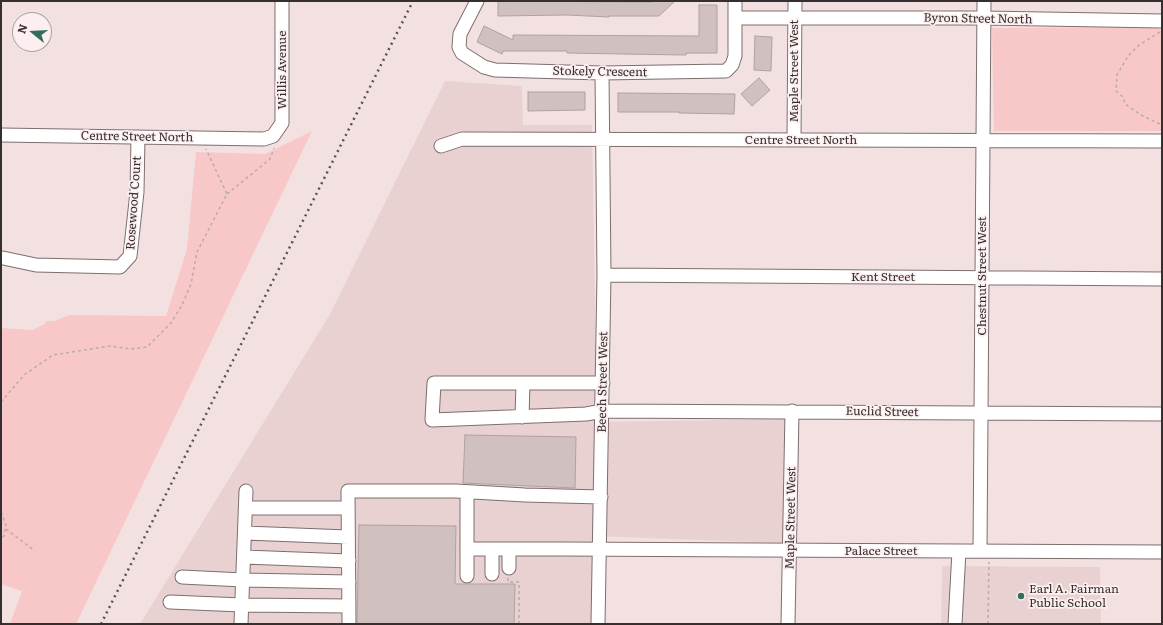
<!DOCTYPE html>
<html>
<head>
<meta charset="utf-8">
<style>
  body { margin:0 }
  #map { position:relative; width:1163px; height:625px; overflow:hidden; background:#f3e1e1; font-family:Literata,serif }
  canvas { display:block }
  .frame { position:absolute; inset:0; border:2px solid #352f2f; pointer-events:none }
  .north { position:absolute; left:12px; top:12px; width:40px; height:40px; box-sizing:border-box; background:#fdefef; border:1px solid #ada2a2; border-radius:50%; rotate:288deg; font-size:11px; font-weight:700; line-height:16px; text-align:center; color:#352f2f }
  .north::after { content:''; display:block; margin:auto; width:14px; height:18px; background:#316f5c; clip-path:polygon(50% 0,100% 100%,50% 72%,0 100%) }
</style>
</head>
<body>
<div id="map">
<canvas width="1163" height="625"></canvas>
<div class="frame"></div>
<div class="north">N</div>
</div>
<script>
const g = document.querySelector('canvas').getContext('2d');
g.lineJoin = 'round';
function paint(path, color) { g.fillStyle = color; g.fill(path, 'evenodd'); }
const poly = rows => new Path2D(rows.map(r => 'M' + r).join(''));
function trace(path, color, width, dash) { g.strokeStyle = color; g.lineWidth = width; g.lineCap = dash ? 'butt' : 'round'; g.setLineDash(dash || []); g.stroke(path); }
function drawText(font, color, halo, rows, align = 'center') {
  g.font = font + ' Literata,serif'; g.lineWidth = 3.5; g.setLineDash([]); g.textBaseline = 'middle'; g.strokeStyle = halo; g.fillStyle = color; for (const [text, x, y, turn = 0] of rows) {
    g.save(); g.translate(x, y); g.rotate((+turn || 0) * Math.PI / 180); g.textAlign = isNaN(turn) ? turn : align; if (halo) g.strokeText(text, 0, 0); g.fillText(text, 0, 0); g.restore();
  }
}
const built = poly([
  [445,81,522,86,523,125,592,125,597,422,785,419,783,543,593,536,592,624,140,624,330,314],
  [942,566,1100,567,1101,624,941,624]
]);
const green = poly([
  [1153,27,1161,30,1161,131,994,131,992,28],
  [312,131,76,624,10,624,22,591,1,584,1,328,32,330,45,324,46,321,54,321,69,315,166,316,187,249,196,152,265,154]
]);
const building = poly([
  [498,1,652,2,653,1,675,1,659,16,609,16,609,17,567,15,498,16,498,1],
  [699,5,717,5,717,53,686,53,686,55,622,54,567,53,567,51,503,51,502,54,477,42,484,26,513,40,513,35,699,36,699,5],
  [755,36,772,37,771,71,754,70,755,36],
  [759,78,770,90,752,106,741,94,759,78],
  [528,92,585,92,585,110,528,111,528,92],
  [618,93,735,94,734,114,679,113,679,112,618,112,618,93],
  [465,435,576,437,575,488,463,483,465,435],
  [359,525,456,526,455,584,515,584,514,624,357,624,359,525]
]);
const path = poly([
  [1160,32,1139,45,1128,56,1117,75,1116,91,1123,97,1125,104,1141,115,1162,125],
  [227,194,270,159,274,148],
  [1,402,24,375,53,355,110,346,131,349,147,347,171,323,182,305,191,284,197,252,227,194,206,149],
  [1,512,6,525,4,536,1,539],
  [6,529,35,551],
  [508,578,508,582,519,582,519,624],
  [988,624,989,562]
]);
const minor = poly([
  [477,1,460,34,459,47,462,53,484,67,495,70,602,73,726,71,732,65,735,56,735,1],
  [735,18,984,18,1162,21],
  [1,135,264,139,273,136,282,123,282,1],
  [794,140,795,1],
  [441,146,462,139,1162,141],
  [3,258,36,265,120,267,130,256,137,192,138,137],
  [604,275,1162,279],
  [603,383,434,383,432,420,586,414,603,411,1162,414],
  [522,417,523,383],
  [467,492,467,576],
  [246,508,348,508],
  [245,533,348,537],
  [468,549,560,549,1162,552],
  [509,549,509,568],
  [980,551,984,1],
  [244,557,349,561],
  [492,574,492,549],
  [182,577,243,580,349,582],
  [170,602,242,605,349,606],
  [241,624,246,491],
  [349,624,348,491,456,491,525,495,601,497],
  [598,624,604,275,602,73],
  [788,624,792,411],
  [955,624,959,551]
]);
const rail = poly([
  [101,624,413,1]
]);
const markers = [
  [1021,596,4,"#316f5c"]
];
const streetNames = [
  ["Byron Street North",978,19,1],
  ["Willis Avenue",282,70,-90],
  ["Maple Street West",794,71,-90],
  ["Stokely Crescent",600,72,1],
  ["Centre Street North",137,137,1],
  ["Centre Street North",801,140],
  ["Rosewood Court",134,203,-86],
  ["Chestnut Street West",982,276,-90],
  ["Kent Street",883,277],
  ["Beech Street West",603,382,-89],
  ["Euclid Street",882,412,1],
  ["Maple Street West",791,518,-89],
  ["Palace Street",881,551]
];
const poiNames = [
  ["Earl A. Fairman",1029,589],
  ["Public School",1029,603]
];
paint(built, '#ead1d1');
paint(green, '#f8c8c8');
paint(building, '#d1c0c0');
trace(building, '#b0a0a0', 1);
trace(minor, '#7e6e6e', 15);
trace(path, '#b9abab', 1.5, [3, 3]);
trace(minor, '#fff', 13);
trace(rail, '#5a5252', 2.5, [2, 4]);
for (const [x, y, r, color] of markers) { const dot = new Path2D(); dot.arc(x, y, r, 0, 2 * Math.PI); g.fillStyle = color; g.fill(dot); trace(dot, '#fdefef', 1.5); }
drawText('12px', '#352f2f', '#fdefef', streetNames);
drawText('12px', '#352f2f', '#fdefef', poiNames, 'left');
</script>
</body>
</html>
